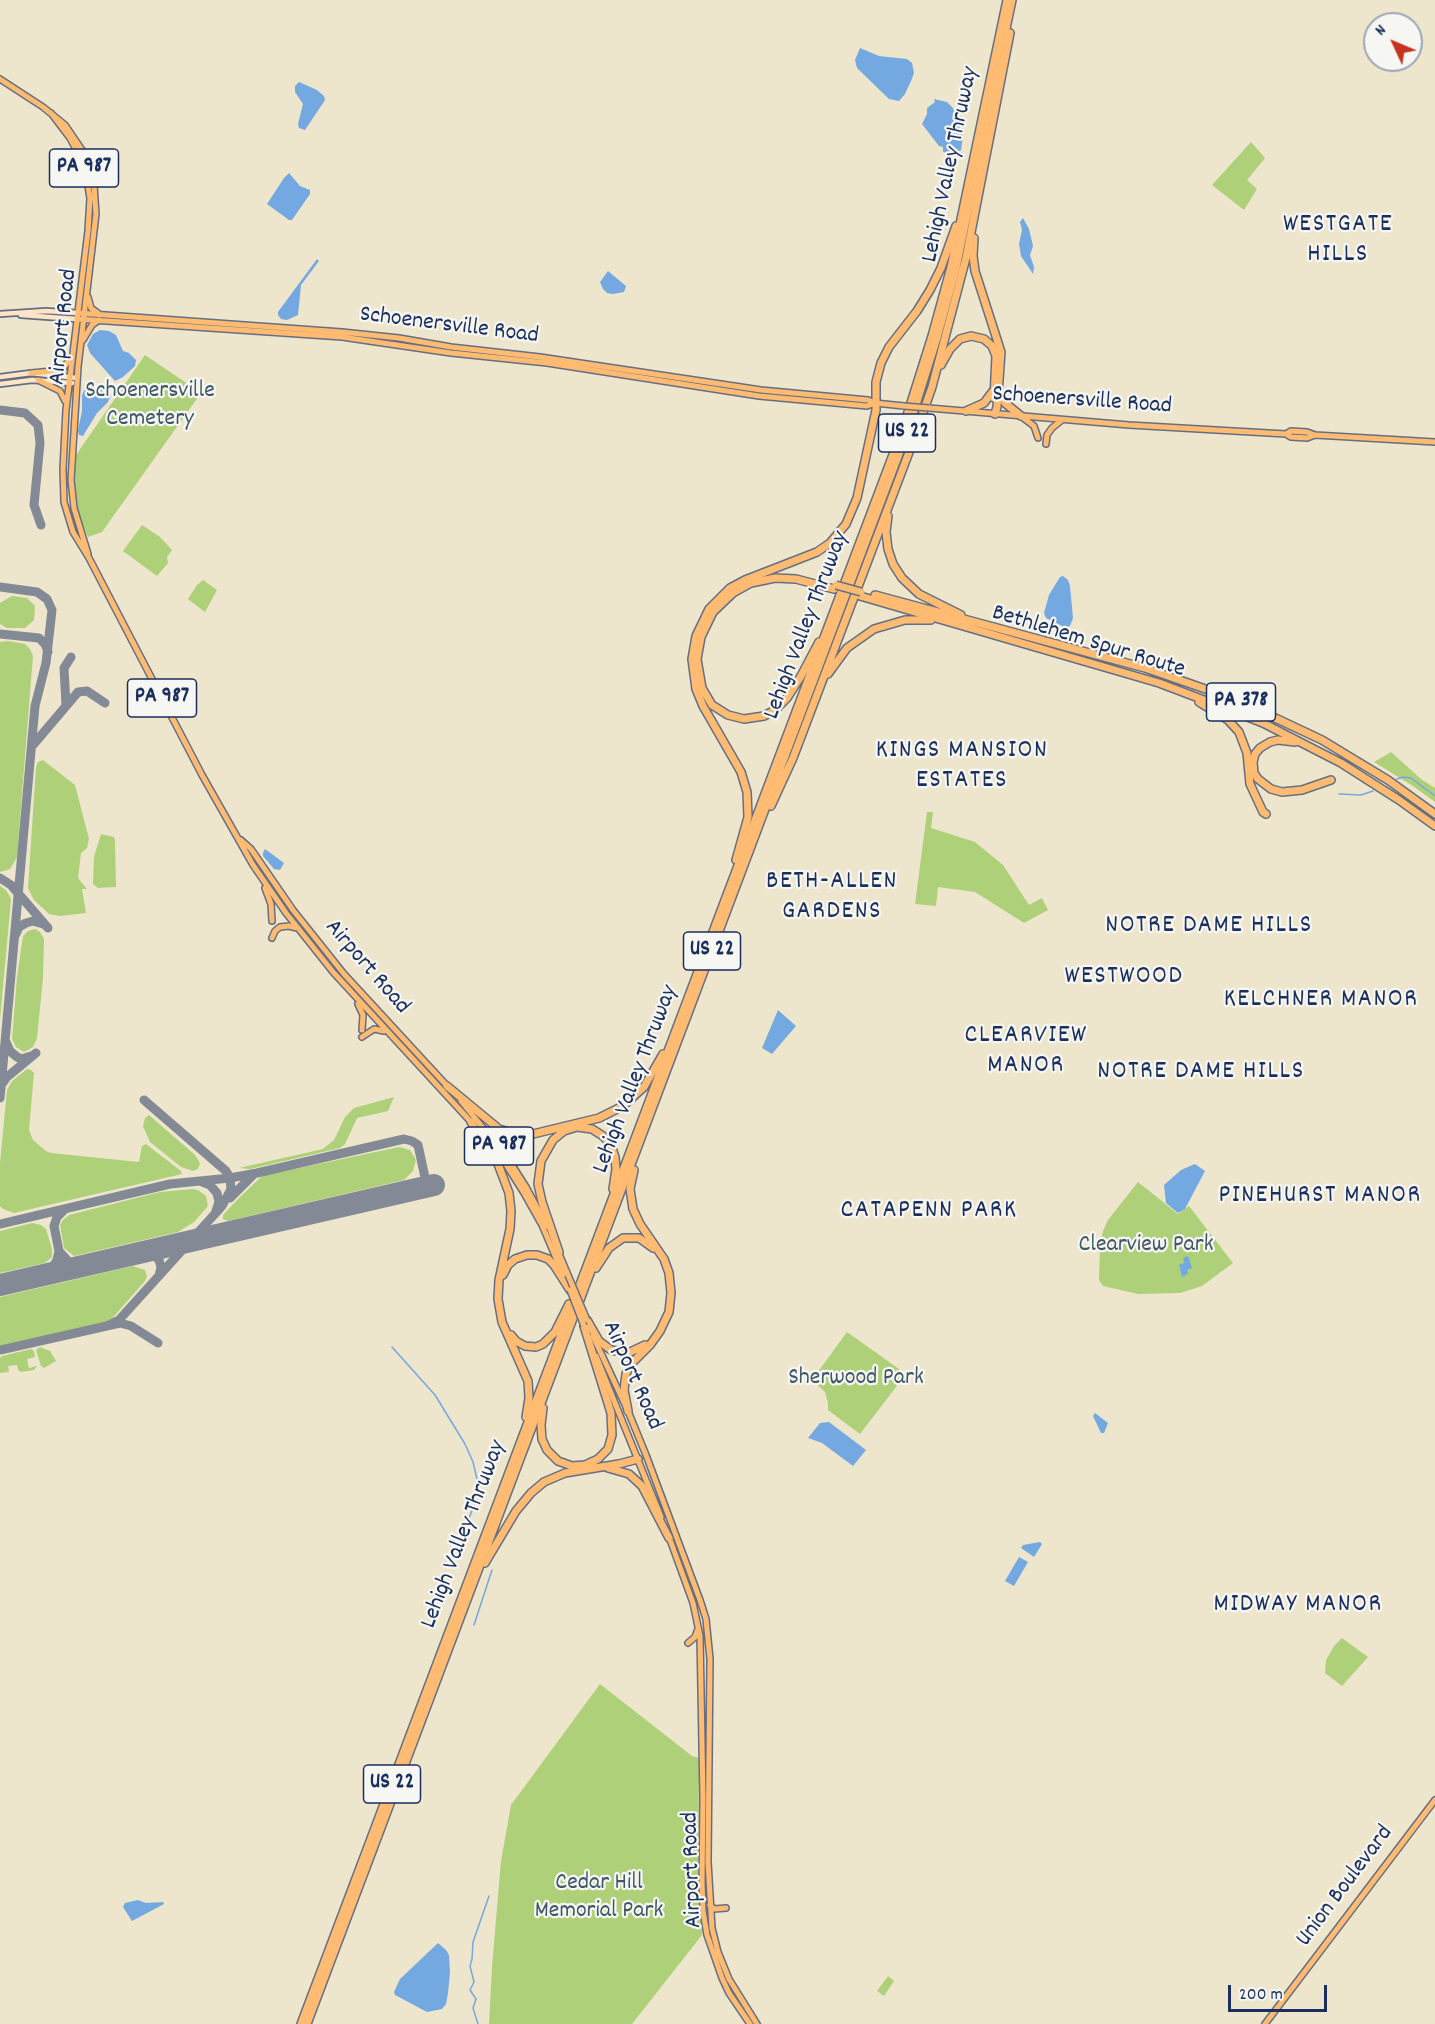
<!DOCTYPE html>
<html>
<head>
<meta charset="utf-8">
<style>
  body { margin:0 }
  #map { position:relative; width:1435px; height:2024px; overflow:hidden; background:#eee6cc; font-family:Dekko,sans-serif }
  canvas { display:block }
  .north { position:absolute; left:1363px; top:12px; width:60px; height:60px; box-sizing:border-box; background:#f6f6f2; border:2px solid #9ea6b7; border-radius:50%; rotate:314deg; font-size:16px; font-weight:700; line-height:24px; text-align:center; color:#1b2f5e }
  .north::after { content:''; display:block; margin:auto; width:21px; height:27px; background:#c8321e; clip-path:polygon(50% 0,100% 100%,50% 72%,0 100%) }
  .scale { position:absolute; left:1228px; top:1985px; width:99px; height:27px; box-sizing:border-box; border:3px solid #1b2f5e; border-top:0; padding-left:8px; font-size:18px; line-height:21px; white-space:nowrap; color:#1b2f5e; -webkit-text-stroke:4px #f6f6f2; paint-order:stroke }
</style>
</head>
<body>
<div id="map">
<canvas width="1435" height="2024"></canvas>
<div class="north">N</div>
<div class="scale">200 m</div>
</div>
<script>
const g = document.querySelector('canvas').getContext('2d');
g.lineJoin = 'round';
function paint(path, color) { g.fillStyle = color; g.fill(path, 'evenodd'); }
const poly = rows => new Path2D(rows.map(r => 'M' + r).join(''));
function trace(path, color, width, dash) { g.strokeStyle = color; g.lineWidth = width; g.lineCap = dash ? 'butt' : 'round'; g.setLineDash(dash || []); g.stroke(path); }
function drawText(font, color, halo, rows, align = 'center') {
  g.font = font + ' Dekko,sans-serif'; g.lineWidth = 4.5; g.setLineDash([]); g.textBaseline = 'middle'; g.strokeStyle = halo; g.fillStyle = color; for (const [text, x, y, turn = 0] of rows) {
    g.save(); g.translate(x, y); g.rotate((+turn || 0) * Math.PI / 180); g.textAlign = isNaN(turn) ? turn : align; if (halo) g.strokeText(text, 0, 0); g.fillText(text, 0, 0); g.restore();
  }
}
const green = poly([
  [1251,142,1265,158,1247,180,1257,189,1244,210,1212,185],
  [145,355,201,393,102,532,88,537,76,507,72,487,74,458],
  [142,525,160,537,172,550,167,557,168,563,157,576,123,551],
  [203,580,217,590,205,612,188,599,197,585],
  [12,596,27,598,35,606,34,620,25,628,7,628,0,624,0,603],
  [8,641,25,644,30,649,33,656,17,857,10,869,0,872,0,642],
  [1391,752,1421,779,1435,788,1435,802,1413,786,1374,762],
  [43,760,75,785,89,839,87,848,81,853,78,878,87,889,82,889,86,913,60,916,49,914,34,900,28,888,36,767,38,762],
  [927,812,933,812,931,828,975,842,1003,865,1029,905,1042,898,1048,910,1024,923,975,892,938,887,936,906,915,904],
  [101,834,114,837,115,841,116,887,98,888,93,884,94,857],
  [0,886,6,890,11,899,0,1020],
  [35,929,40,932,44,939,43,978,37,1038,33,1047,24,1052,16,1047,12,1039,17,977,23,936,28,931],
  [27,1069,31,1070,34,1073,29,1130,33,1140,46,1151,51,1153,139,1162,142,1146,146,1144,181,1171,182,1174,14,1213,3,1209,0,1206,0,1163,7,1090,12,1081],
  [394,1097,388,1111,357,1118,345,1144,340,1148,250,1169,239,1168,323,1149,334,1140,345,1117,354,1108],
  [149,1115,195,1155,200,1163,198,1169,193,1171,181,1167,150,1142,143,1126,145,1118],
  [399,1147,410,1150,416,1160,413,1171,404,1180,228,1221,223,1219,223,1215,238,1199,262,1176],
  [1138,1182,1178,1214,1189,1206,1233,1263,1202,1286,1180,1293,1138,1294,1103,1286,1099,1280,1100,1244,1103,1231,1108,1220],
  [193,1189,198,1190,206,1196,208,1206,194,1222,178,1232,74,1256,64,1248,60,1225,63,1220,69,1215,160,1192],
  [32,1223,41,1225,46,1229,52,1249,52,1257,45,1263,0,1273,0,1231],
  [133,1266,145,1270,147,1277,145,1281,109,1322,0,1346,0,1297],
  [847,1332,906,1374,860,1434,828,1410,828,1403,825,1392,812,1380],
  [40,1347,50,1351,56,1361,44,1368,41,1366,36,1350],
  [31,1349,34,1351,35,1357,27,1359,29,1368,37,1366,34,1370,21,1372,18,1370,17,1365,8,1366,9,1372,0,1373,0,1358,2,1356],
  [1342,1638,1368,1657,1342,1686,1325,1673,1326,1660,1334,1646],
  [600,1684,692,1756,699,1758,698,1875,702,1935,632,2024,489,2024,492,1967,501,1861,511,1805],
  [888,1976,894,1981,884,1996,877,1991]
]);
const water = poly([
  [860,48,879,56,907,59,912,63,914,73,911,81,905,94,899,101,889,99,857,68,855,60],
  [299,82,317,90,324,96,325,100,305,130,299,128,298,124,303,104,295,92,295,86],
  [934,99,947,102,953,108,963,136,961,150,957,155,943,152,943,147,939,146,922,124,927,114,927,108,935,102],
  [289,173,300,186,310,190,310,194,292,220,289,220,267,204,284,178],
  [1023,218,1029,229,1033,246,1030,255,1034,267,1033,274,1021,256,1019,244,1022,230,1020,222],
  [317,259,319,261,301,285,298,315,287,320,281,319,278,315,278,312],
  [608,271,626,286,624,292,613,294,607,293,603,289,600,282],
  [100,330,109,331,116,335,123,351,129,353,136,360,135,366,123,377,115,381,90,353,87,345,93,334],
  [86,387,102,388,111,395,108,402,97,413,83,436,79,435,78,430,82,411,82,395],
  [1063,576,1068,580,1070,586,1073,618,1070,626,1066,628,1046,618,1044,613,1049,595,1060,577],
  [265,849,284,863,280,870,274,869,263,856,263,853],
  [778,1010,796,1026,772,1054,762,1048],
  [1195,1164,1205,1171,1185,1209,1178,1213,1166,1203,1164,1185,1181,1170],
  [1188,1256,1192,1268,1187,1270,1188,1274,1182,1277,1179,1265,1184,1263,1183,1258],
  [1095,1413,1108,1423,1104,1433,1101,1433,1093,1416],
  [829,1422,866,1450,853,1466,822,1443,808,1438,820,1423],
  [1040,1542,1042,1544,1034,1557,1021,1548,1023,1545],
  [1019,1557,1028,1562,1014,1586,1005,1581],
  [138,1900,146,1903,163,1902,164,1904,132,1921,123,1907,125,1903],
  [438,1943,446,1950,449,1955,450,1972,448,1993,446,2004,442,2009,427,2012,395,1995,394,1992,400,1979]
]);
const stream = poly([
  [1397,779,1403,777,1411,778,1435,796],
  [1339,794,1361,795,1373,791],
  [392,1347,435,1395,465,1444,473,1462,477,1479,475,1502,464,1532],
  [474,1625,492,1570],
  [478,2024,473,2008,476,1999,470,1990,474,1982,470,1966,472,1959,473,1942,489,1896]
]);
const taxiway = poly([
  [0,410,25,413,38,425,40,443,34,505,41,525],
  [0,587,37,592,47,599,52,610,46,663,35,706,0,1098],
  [0,634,39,638,45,644,48,652],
  [66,705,64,668,71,657],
  [33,745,78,692,87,691,105,703],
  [0,878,11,885,48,928],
  [16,934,19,927,26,923,33,921,43,924],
  [6,1042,10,1051,17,1057,22,1059,31,1056],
  [2,1084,7,1077,36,1053],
  [200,1181,210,1185,217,1193,219,1202,216,1211],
  [230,1198,254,1174],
  [0,1224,170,1184,230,1178,257,1173,404,1139,412,1141,418,1145,427,1187],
  [59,1251,69,1262,81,1266],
  [141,1252,153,1254,159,1260,161,1267,159,1276],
  [43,1275,51,1270,57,1260,59,1251,54,1226,57,1217,65,1209],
  [109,1325,119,1320,222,1206,231,1189,230,1178,226,1171,144,1100],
  [0,1350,120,1323,131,1326,158,1343]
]);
const runway = poly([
  [0,1285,434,1185]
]);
const secondary = poly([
  [0,314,46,311,78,313],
  [21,315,77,319],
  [0,377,31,373,77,378],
  [0,384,32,380,72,383]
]);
const primary = poly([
  [0,79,43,107,65,125,84,153,94,185,96,214,78,367,71,480,74,508,88,554],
  [51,113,70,138,79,155,87,180,90,198,88,231,66,410,63,469,64,502,73,532,89,558,202,775,253,865,286,913,333,972,472,1123],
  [88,297,91,308,99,314],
  [78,313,342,332,399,338,451,347,540,357,761,390,868,400,875,403],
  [77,319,342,337,451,353,547,363,759,396,867,406,875,403,904,406],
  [83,340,92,325,99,320],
  [31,373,62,370,69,360],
  [38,380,60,391,65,401],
  [929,408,1129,425,1286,434,1291,431,1307,432,1315,435,1435,442],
  [1022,417,1034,426,1038,438],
  [1286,434,1291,437,1307,438,1315,435],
  [1046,444,1047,435,1052,428,1062,420],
  [241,840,251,849,293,910,344,974,449,1088],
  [265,888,271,904,272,921],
  [272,938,275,931,280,927,289,926,297,928],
  [358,1004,363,1015,362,1030],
  [362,1037,374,1029,384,1031],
  [461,1101,507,1157,526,1187,547,1226],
  [482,1135,505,1163,524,1193,542,1225,564,1277],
  [557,1249,568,1275],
  [593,1336,628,1411,646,1455,700,1600,706,1619,710,1659,708,1862,712,1928,718,1952,729,1979,757,2024],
  [596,1356,661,1517],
  [669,1537,693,1603,700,1636,703,1799,702,1882,703,1911,707,1935,722,1978,729,1993,750,2024],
  [688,1643,695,1637,698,1629],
  [710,1905,714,1909,726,1908],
  [1265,2024,1435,1800]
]);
const highway = poly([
  [974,238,973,256,975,271,1001,352,997,407,995,414],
  [941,365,950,349,960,339,971,336,984,339,992,346,996,356,994,398],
  [999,392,1005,403,1021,416],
  [966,411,984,403,993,391],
  [888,516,886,532,888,549,893,564,902,578,919,594,961,615],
  [875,595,1145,668,1237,700,1322,740,1388,780,1435,814],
  [860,596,1159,683,1225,708,1263,723,1341,763,1399,800,1435,826],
  [819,642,801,676,787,698,775,710,764,716,744,719,728,715,712,705,702,688,697,659,701,637,713,612,733,593,751,583,775,578,796,579,834,589],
  [828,674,847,648,874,629,905,620,931,620],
  [1199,702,1228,720,1239,732,1247,753,1250,784,1263,812,1266,814],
  [1295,742,1278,740,1270,742,1260,748,1255,754,1253,762,1254,773,1258,779,1271,789,1282,792,1302,790,1331,780],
  [771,806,793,758,908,455,932,387,966,258,1010,33],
  [736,860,748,817,747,792,741,772,703,706,696,689,692,659,696,636,709,609,730,588,745,580,817,552,830,543,846,524,857,498,876,410,876,382,881,363,889,347,917,311,930,290,941,268,956,226],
  [447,1086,499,1129,516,1134,533,1134,599,1118,623,1106,644,1087,663,1054],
  [471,1122,498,1164,509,1193,511,1211,510,1229,499,1280,498,1299,502,1322,528,1381,529,1398,526,1417],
  [559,1252,542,1202,538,1184,541,1161,553,1140,564,1131,577,1127,592,1129,603,1136,611,1145,615,1157,616,1169,613,1189],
  [596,1268,609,1248,623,1238,639,1238,653,1248],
  [503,1275,508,1265,515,1259,527,1255,537,1255,548,1259,554,1265,570,1290],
  [587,1320,599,1341,611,1350,628,1353,645,1345],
  [511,1335,516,1341,525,1346,536,1347,543,1344,555,1332,569,1304],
  [543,1408,541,1425,542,1439,547,1450,558,1461,572,1466,585,1465,598,1459,608,1449,612,1435,611,1413,584,1326],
  [628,1411,624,1390,626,1374,631,1364,650,1345,660,1331,669,1312,671,1293,669,1273,664,1259,640,1224,633,1209,630,1189,634,1170],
  [608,1468,629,1474,642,1486,669,1538],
  [485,1563,516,1511,531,1493,544,1482,565,1473,619,1464,638,1459],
  [301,2024,903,428,932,336,951,267,1007,0],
  [307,2024,908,430,937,338,956,268,1012,0]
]);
const primaryBridge = poly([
  [904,406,929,408],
  [568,1275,587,1320],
  [570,1290,584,1326]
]);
const highwayBridge = poly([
  [836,585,861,592]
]);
const shields = [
  [84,168,69],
  [907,433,57],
  [162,698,69],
  [1241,702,69],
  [712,951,57],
  [499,1146,69],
  [392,1784,57]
];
const shieldNames = [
  ["PA 987",84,168],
  ["US 22",907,433],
  ["PA 987",162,698],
  ["PA 378",1241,702],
  ["US 22",712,951],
  ["PA 987",499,1146],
  ["US 22",392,1784]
];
const streetNames = [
  ["Lehigh Valley Thruway",952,165,-78],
  ["Airport Road",65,327,-84],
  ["Schoenersville Road",449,327,7],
  ["Schoenersville Road",1082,402,4],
  ["Lehigh Valley Thruway",808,626,-69],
  ["Bethlehem Spur Route",1088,643,17],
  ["Airport Road",366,968,49],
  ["Lehigh Valley Thruway",637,1080,-69],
  ["Airport Road",631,1376,66],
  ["Lehigh Valley Thruway",465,1535,-69],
  ["Airport Road",694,1870,-92],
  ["Union Boulevard",1346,1887,-53]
];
const parkNames = [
  ["Schoenersville",150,393],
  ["Cemetery",150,421],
  ["Clearview Park",1146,1247],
  ["Sherwood Park",856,1380],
  ["Cedar Hill",599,1885],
  ["Memorial Park",599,1913]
];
const neighbourhoodNames = [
  ["WESTGATE",1338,226],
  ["HILLS",1338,256],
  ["KINGS MANSION",962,752],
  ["ESTATES",962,782],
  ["BETH-ALLEN",832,883],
  ["GARDENS",832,913],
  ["NOTRE DAME HILLS",1209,927],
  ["WESTWOOD",1124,978],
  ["KELCHNER MANOR",1321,1001],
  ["CLEARVIEW",1026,1037],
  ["MANOR",1026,1067],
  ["NOTRE DAME HILLS",1201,1073],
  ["PINEHURST MANOR",1320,1197],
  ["CATAPENN PARK",929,1212],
  ["MIDWAY MANOR",1298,1606]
];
paint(green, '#aed079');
paint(water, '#74a8e1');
trace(stream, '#74a8e1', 1.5);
trace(taxiway, '#848a95', 9);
trace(runway, '#848a95', 22);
trace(secondary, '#656f84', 8);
trace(primary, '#656f84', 8);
trace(highway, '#656f84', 10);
trace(secondary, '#ffe4c6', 4.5);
trace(primary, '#febb71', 5);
trace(highway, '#febb71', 7);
trace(primaryBridge, '#656f84', 8, []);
trace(highwayBridge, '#656f84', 10, []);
trace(primaryBridge, '#febb71', 5);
trace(highwayBridge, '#febb71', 7);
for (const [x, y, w] of shields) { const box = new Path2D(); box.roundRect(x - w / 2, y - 19, w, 38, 4.5); g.fillStyle = '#f6f6f2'; g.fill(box); trace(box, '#1b2f5e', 1.5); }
drawText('bold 22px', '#1b2f5e', null, shieldNames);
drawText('24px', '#1b2f5e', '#f6f6f2', streetNames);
drawText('24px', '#405765', '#f6f6f2', parkNames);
g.letterSpacing = '1.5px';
drawText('26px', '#1b2f5e', '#f6f6f2', neighbourhoodNames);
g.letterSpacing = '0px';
</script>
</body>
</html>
